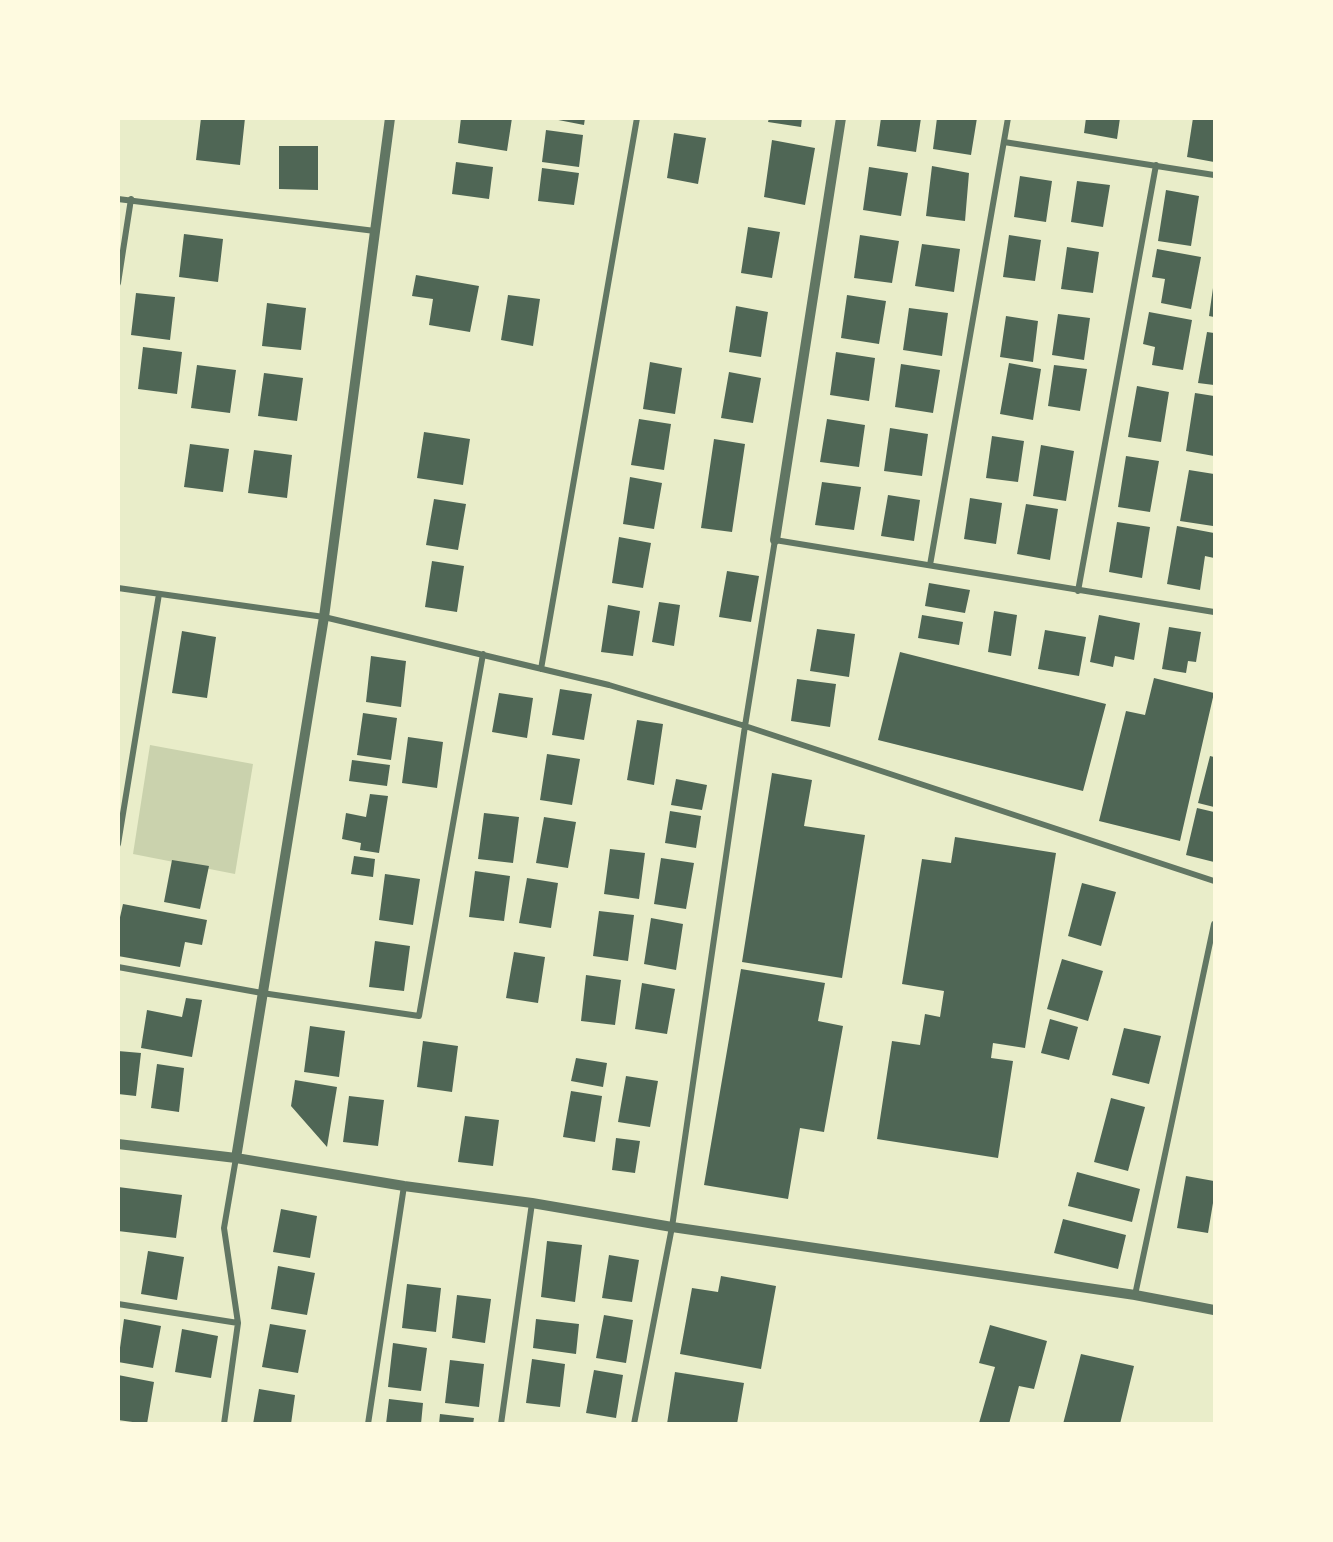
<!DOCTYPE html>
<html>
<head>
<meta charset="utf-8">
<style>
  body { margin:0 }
  #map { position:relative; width:1333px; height:1542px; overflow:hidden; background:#e9edc9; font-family:"DM Sans",sans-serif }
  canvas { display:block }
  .frame { position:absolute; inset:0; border:120px solid #fefae0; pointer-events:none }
</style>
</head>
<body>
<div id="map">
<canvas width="1333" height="1542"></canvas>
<div class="frame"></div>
</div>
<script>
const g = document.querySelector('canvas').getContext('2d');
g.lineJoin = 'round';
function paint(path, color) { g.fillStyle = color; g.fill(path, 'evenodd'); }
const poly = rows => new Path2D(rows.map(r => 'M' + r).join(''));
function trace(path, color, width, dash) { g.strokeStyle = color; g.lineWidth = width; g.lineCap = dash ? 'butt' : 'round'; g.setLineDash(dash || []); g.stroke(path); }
const green = poly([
  [150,745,253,764,235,874,133,854]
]);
const building = poly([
  [201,118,245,118,240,165,196,160],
  [461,118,512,118,507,151,458,143],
  [548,118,585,118,584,125],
  [769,118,802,118,801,127,768,122],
  [881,118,921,118,916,152,877,146],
  [937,118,977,118,971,155,933,149],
  [1086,118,1120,118,1117,139,1084,133],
  [1193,118,1214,118,1214,162,1187,157],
  [546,130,583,135,579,167,542,162],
  [674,133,706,138,698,184,667,178],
  [772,140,815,148,805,205,764,197],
  [279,146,318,146,318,190,279,189],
  [456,162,493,167,489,199,452,194],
  [932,166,969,173,965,221,926,216],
  [869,167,908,173,901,216,863,210],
  [542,168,579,173,574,205,538,201],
  [1020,176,1052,181,1046,222,1014,217],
  [1077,181,1110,185,1103,227,1071,222],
  [1166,190,1199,196,1191,246,1158,241],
  [748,227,780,232,772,278,741,273],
  [184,234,223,239,218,282,179,277],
  [860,235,899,241,892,283,854,278],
  [1009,235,1041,240,1035,281,1003,277],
  [922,244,960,249,954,292,915,286],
  [1067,247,1099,252,1093,293,1061,289],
  [1157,249,1201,257,1191,309,1161,303,1165,279,1152,277],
  [416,275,479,286,470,332,429,325,433,299,412,296],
  [1213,288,1214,288,1214,317,1209,316],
  [136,293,175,297,170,340,131,335],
  [508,295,540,299,533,346,501,340],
  [847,295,886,301,879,344,841,338],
  [267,303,306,308,301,350,262,346],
  [736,306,768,312,761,357,729,352],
  [909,308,948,313,942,356,903,350],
  [1149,312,1192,320,1183,370,1152,365,1155,347,1143,344],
  [1058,314,1090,318,1084,360,1052,355],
  [1006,316,1038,321,1033,362,1000,357],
  [1207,332,1214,333,1214,385,1198,383],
  [143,347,182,352,177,394,138,389],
  [836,352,875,358,869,401,830,395],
  [650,362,682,368,675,414,643,409],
  [1009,363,1041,369,1033,420,1000,414],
  [901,364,940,370,933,413,895,407],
  [197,365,236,370,230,413,191,408],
  [1054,365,1087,369,1080,411,1048,406],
  [729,372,761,378,753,423,721,418],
  [264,373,303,378,297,421,258,416],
  [1137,386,1169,392,1161,442,1128,437],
  [1195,393,1214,396,1214,456,1186,451],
  [639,419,671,424,664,470,631,465],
  [827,419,865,425,859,467,820,462],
  [890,428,928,434,922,476,884,471],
  [424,432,470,439,463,485,417,478],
  [992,436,1024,441,1018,482,986,478],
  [714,439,745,444,732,532,701,528],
  [190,444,229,449,223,492,184,487],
  [1041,445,1074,451,1066,501,1033,496],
  [254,450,292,455,287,498,248,493],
  [1126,456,1159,461,1150,512,1118,507],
  [1189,470,1214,474,1213,526,1180,521],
  [630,477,662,483,654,529,623,524],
  [822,482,861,487,854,530,815,525],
  [888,495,920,500,914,541,881,536],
  [970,498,1002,503,996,544,964,539],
  [434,499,466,504,458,550,426,545],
  [1026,504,1058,509,1050,560,1017,554],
  [1117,522,1150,527,1142,578,1109,572],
  [1177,526,1214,533,1214,558,1205,556,1200,590,1167,584],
  [619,537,651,543,643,588,612,583],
  [432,561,464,566,457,612,425,607],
  [727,571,759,576,751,622,719,617],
  [929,583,970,590,965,613,925,606],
  [659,602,680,605,674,646,652,642],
  [608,605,640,611,633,656,601,652],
  [994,611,1017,615,1011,656,988,652],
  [922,615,963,622,959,645,918,638],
  [1099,615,1140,623,1134,660,1115,656,1113,667,1090,662],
  [1169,627,1201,632,1196,662,1188,661,1186,673,1162,669],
  [817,629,855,634,849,677,810,671],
  [1045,630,1086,637,1079,676,1038,669],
  [182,631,216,637,207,698,172,693],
  [900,652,1106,704,1083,791,878,740],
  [371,656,406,661,401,707,366,702],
  [1154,678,1214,693,1180,841,1099,821,1126,711,1145,715],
  [797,679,836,684,830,727,791,721],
  [560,689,592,694,584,740,552,735],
  [499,693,533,698,527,738,492,732],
  [363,713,397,718,391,760,357,755],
  [637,720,663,724,654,785,627,780],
  [408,737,443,742,437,788,402,783],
  [547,754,580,759,572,805,540,800],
  [1210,756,1214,757,1214,807,1198,803],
  [352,760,390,765,387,786,349,781],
  [772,773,812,780,804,826,865,835,842,978,742,962],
  [676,779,707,785,702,810,671,805],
  [370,794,388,796,379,853,360,850,361,843,342,839,346,813,366,817],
  [1197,808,1214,812,1214,862,1186,855],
  [670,811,701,816,696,848,665,843],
  [484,813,519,817,513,863,478,859],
  [544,817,576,822,568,868,536,863],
  [955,837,1056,853,1025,1048,993,1043,991,1058,1013,1061,998,1158,877,1139,892,1041,920,1045,925,1014,940,1017,944,991,902,984,922,859,951,863],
  [610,849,645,853,639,899,604,894],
  [354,856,375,859,373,877,351,874],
  [661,858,694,863,686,909,654,904],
  [172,860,209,866,200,909,164,902],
  [475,871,510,876,504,921,469,917],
  [385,874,420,879,413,925,379,920],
  [527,878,558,883,551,928,519,923],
  [1082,883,1116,892,1101,946,1068,936],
  [123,904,207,920,202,945,185,942,180,967,118,956,118,926],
  [599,911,634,915,628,961,593,956],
  [651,918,683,924,676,970,644,964],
  [375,941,410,946,404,991,369,987],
  [514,952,545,957,538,1003,506,998],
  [1062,959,1103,971,1088,1021,1047,1009],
  [741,969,825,983,818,1021,843,1026,824,1132,800,1128,788,1199,704,1185],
  [586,975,621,980,615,1025,581,1021],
  [642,983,675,989,667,1034,635,1029],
  [186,998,202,1000,192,1057,141,1048,147,1010,182,1017],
  [1050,1019,1078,1027,1069,1060,1041,1053],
  [310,1026,345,1031,339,1077,304,1072],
  [1124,1028,1161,1036,1149,1084,1112,1075],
  [423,1041,458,1046,452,1092,417,1087],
  [118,1051,141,1053,136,1096,118,1094],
  [576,1058,607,1063,603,1087,571,1081],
  [157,1064,184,1068,179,1112,151,1108],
  [626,1076,658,1081,650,1127,618,1122],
  [295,1080,337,1087,327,1147,291,1106],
  [571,1091,602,1096,595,1142,563,1137],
  [349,1096,384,1100,378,1146,343,1142],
  [1111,1098,1145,1107,1128,1171,1094,1162],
  [465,1116,499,1120,493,1166,458,1162],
  [616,1138,640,1141,635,1173,612,1170],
  [1077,1172,1140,1189,1132,1222,1068,1206],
  [1186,1176,1214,1181,1214,1197,1208,1233,1177,1228],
  [118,1187,182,1195,176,1238,118,1231],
  [281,1209,317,1216,310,1258,273,1252],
  [1063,1219,1126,1235,1118,1269,1054,1253],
  [547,1241,582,1245,575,1302,541,1297],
  [148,1251,184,1257,177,1300,141,1294],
  [609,1255,639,1260,632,1302,602,1298],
  [278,1266,315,1273,307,1315,271,1309],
  [721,1276,776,1286,761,1369,680,1354,692,1288,718,1292],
  [407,1284,441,1288,436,1332,402,1328],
  [457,1295,491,1299,485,1343,452,1338],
  [604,1315,633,1320,626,1363,596,1358],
  [124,1319,161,1326,153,1368,118,1362],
  [536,1319,579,1324,576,1354,533,1348],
  [270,1324,306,1330,298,1373,262,1367],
  [990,1325,1047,1341,1034,1389,1019,1386,1009,1424,979,1423,995,1367,979,1363],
  [182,1329,218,1336,211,1378,175,1372],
  [393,1343,427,1348,421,1391,388,1387],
  [1081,1354,1134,1366,1120,1424,1063,1424],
  [532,1359,565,1364,560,1407,526,1403],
  [450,1360,484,1364,479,1407,445,1403],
  [594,1370,623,1375,616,1418,586,1413],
  [675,1372,744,1383,737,1424,667,1424],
  [118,1375,154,1382,147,1424,118,1420],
  [259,1389,295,1395,291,1424,253,1424],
  [389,1399,423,1403,421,1424,386,1424],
  [440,1414,474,1418,473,1424,439,1424]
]);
const minor = poly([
  [1004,142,1214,175],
  [118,199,375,231],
  [118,283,131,199],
  [930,565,1008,118],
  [118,588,324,617,609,685,745,726,1214,881],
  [1078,591,1156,165],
  [541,669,637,118],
  [118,844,159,594],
  [118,967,262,993,419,1016,483,654],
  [1135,1295,1214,924],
  [118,1304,238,1323],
  [224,1424,238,1323,224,1228,236,1158],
  [368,1424,404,1186],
  [501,1424,532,1203],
  [634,1424,672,1227,745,726,775,540,1214,612]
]);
const tertiary = poly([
  [775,540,841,118],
  [118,1144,236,1158,404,1186,532,1203,672,1227,1135,1295,1214,1310],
  [236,1158,324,617,390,118]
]);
paint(green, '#cad2ad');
paint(building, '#4f6655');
trace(minor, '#617663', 6);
trace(tertiary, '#617663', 10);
</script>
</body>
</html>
